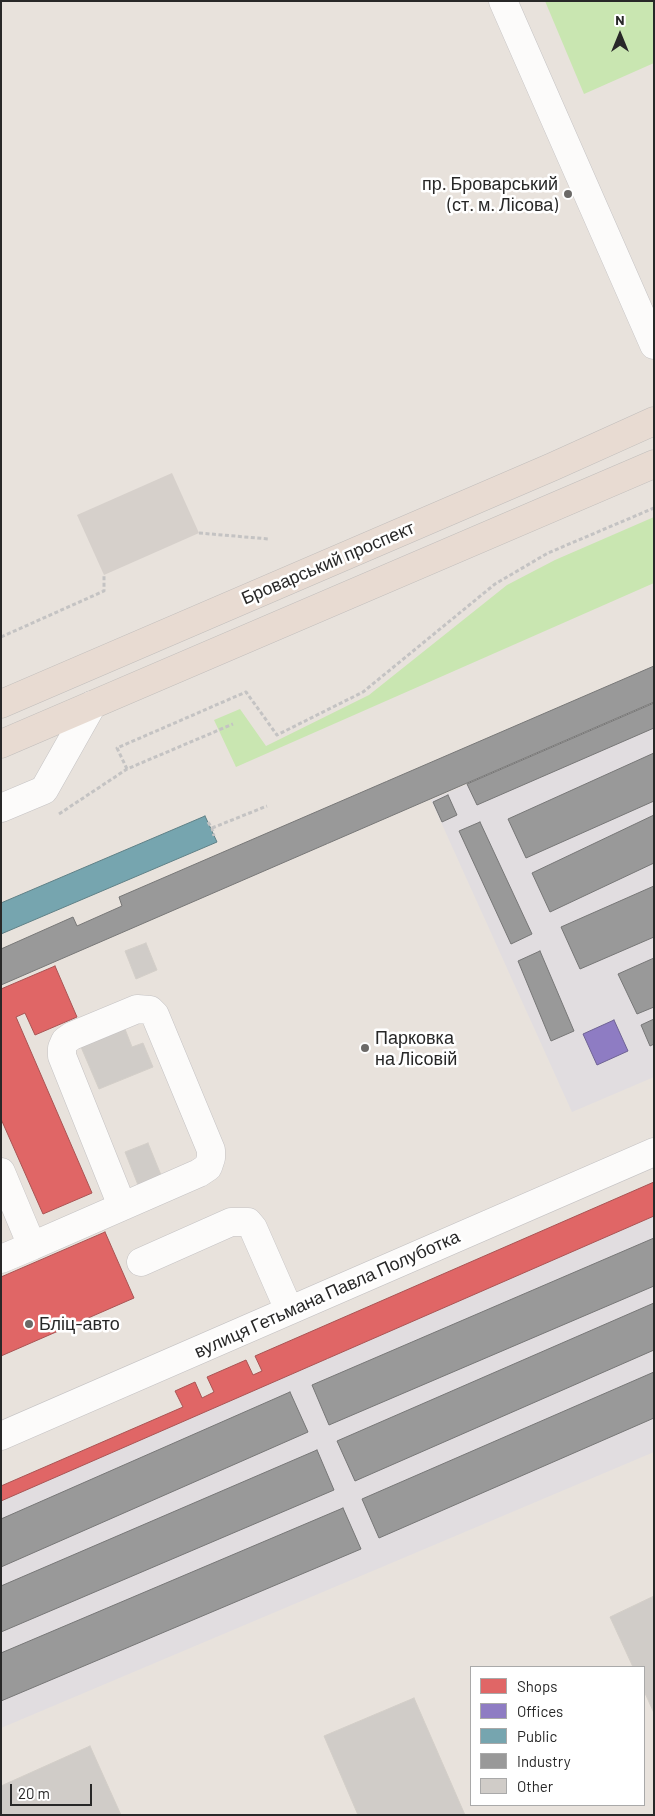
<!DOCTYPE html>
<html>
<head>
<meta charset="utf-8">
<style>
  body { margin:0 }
  #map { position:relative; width:655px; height:1816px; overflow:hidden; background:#e8e2dc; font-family:Barlow,sans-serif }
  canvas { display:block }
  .frame { position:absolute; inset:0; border:2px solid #282828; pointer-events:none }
  .legend { position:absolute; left:470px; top:1666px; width:175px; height:140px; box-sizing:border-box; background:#fff; border:1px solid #a9a9a9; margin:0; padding:6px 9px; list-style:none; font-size:15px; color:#282828 }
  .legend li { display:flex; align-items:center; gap:10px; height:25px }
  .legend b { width:25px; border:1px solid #a9a9a9 }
  .north { position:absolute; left:595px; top:10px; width:50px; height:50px; -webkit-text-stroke:4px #fff; paint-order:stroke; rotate:0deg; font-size:14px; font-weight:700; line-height:20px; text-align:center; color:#282828 }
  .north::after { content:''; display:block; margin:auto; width:18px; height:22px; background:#282828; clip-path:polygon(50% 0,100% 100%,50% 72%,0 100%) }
  .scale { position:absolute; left:10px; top:1784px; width:82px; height:22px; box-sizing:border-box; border:2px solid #282828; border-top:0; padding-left:6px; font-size:15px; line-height:18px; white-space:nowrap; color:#282828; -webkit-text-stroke:4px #fff; paint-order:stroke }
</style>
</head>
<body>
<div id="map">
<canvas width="655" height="1816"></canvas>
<div class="frame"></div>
<ul class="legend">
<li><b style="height:14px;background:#e06666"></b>Shops</li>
<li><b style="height:14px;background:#8e7cc3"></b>Offices</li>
<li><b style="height:14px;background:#76a5af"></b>Public</li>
<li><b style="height:14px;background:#999"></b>Industry</li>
<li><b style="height:14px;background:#d0ccc8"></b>Other</li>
</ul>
<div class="north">N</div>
<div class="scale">20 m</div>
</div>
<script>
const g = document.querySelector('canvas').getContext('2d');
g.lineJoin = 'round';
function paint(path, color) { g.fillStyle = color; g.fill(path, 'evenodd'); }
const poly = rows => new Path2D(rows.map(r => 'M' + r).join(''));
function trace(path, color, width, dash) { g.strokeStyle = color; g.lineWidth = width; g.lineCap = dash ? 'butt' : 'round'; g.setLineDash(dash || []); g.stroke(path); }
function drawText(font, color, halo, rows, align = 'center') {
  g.font = font + ' Barlow,sans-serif'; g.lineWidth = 5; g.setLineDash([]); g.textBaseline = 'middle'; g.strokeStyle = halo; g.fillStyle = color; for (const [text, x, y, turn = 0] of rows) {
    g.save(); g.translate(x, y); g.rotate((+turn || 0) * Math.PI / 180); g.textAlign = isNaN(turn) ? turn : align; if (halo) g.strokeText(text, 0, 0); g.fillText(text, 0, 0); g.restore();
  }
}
const industrial = poly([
  [654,703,654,1077,572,1112,431,800],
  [654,1216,654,1452,1,1728,1,1501]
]);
const green = poly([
  [545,1,654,1,654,63,584,94],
  [654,517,654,583,236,767,214,720,240,709,266,746,369,695,507,585,555,560]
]);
const plaza = poly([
  [172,473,199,533,104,575,77,515]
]);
const shops = poly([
  [55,966,77,1017,35,1035,25,1013,16,1017,92,1193,43,1214,1,1119,1,989,55,966],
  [654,1182,654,1216,1,1501,1,1486,183,1407,175,1391,195,1382,202,1398,214,1392,207,1377,246,1360,253,1375,262,1371,255,1356,654,1182],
  [105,1232,134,1298,1,1356,1,1277,105,1232]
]);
const offices = poly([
  [614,1020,628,1051,597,1065,583,1034,614,1020]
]);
const public = poly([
  [205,816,217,842,1,934,1,903,205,816]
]);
const industry = poly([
  [654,666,654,702,1,985,1,949,73,917,77,926,122,906,119,897,654,666],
  [654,703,654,728,477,805,467,784,654,703],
  [654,753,654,801,526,858,508,819,654,753],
  [448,795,457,815,442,822,433,802,448,795],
  [654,815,654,863,550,912,532,873,654,815],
  [480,822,532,934,511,944,459,831,480,822],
  [654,886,654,937,580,969,561,927,654,886],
  [540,951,574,1031,551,1041,518,961,540,951],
  [654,958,654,1007,637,1014,618,974,654,958],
  [654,1019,654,1044,650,1046,641,1025,654,1019],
  [654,1238,654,1286,329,1425,312,1385,654,1238],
  [654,1303,654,1350,355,1481,337,1441,654,1303],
  [654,1372,654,1418,379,1538,362,1499,654,1372],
  [290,1392,308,1432,1,1567,1,1519,290,1392],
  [317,1450,334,1490,1,1632,1,1586,317,1450],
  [343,1508,361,1549,1,1701,1,1653,343,1508]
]);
const building = poly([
  [146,943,157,970,136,979,125,951,146,943],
  [125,1029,132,1047,143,1043,153,1067,99,1089,81,1047,125,1029],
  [148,1143,161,1175,138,1185,125,1152,148,1143],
  [654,1596,654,1713,644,1691,644,1667,633,1667,610,1617,654,1596],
  [414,1698,465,1815,358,1815,324,1736,414,1698],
  [90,1746,121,1815,1,1815,1,1786,90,1746]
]);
const path = poly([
  [199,533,269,539],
  [1,637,104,591,104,575],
  [127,769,117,748,246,692,277,735,363,692,495,584,548,553,654,508],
  [59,814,127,769,233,724],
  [208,822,212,828,214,836],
  [212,828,267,806]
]);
const minor = poly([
  [503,1,654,345],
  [1,808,44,790,92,705],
  [1,1172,32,1246,199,1173,208,1167,211,1158,211,1150,155,1015,150,1010,137,1009,72,1036,65,1041,62,1048,62,1056,122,1206],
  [1,1259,32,1246],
  [141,1262,231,1222,248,1222,253,1228,289,1310],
  [1,1436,654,1152]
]);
const highway = poly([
  [1,704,552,467,654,421],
  [1,744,654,464]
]);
const markers = [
  [568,194,5,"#6b6967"],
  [365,1048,5,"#6b6967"],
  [29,1324,5,"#6b6967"]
];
const poiNames = [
  ["пр. Броварський",558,184,"right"],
  ["(ст. м. Лісова)",558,205,"right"],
  ["Парковка",375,1038],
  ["на Лісовій",375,1059],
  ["Бліц-авто",39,1324]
];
const streetNames = [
  ["Броварський проспект",328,563,-23],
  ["вулиця Гетьмана Павла Полуботка",327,1294,-24]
];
paint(industrial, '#e1dde0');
paint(green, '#c9e6b1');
paint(plaza, '#d6d0cb');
paint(shops, '#e06666');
trace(shops, '#a95353', 1);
paint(offices, '#8e7cc3');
trace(offices, '#6f6394', 1);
paint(public, '#76a5af');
trace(public, '#5f8086', 1);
paint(industry, '#999');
trace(industry, '#777', 1);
paint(building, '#d0ccc8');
trace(building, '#d3cec8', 1);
trace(minor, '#c4c2c3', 29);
trace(highway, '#c0bdbb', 29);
trace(path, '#c4c3c3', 3, [4, 2.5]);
trace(minor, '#fcfbfa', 28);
trace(highway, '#e8dbd2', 28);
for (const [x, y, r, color] of markers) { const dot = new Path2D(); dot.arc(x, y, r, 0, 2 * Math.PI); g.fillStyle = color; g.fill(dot); trace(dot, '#fff', 2); }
drawText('18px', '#282828', '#fff', poiNames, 'left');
drawText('18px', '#282828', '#fff', streetNames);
</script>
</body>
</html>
